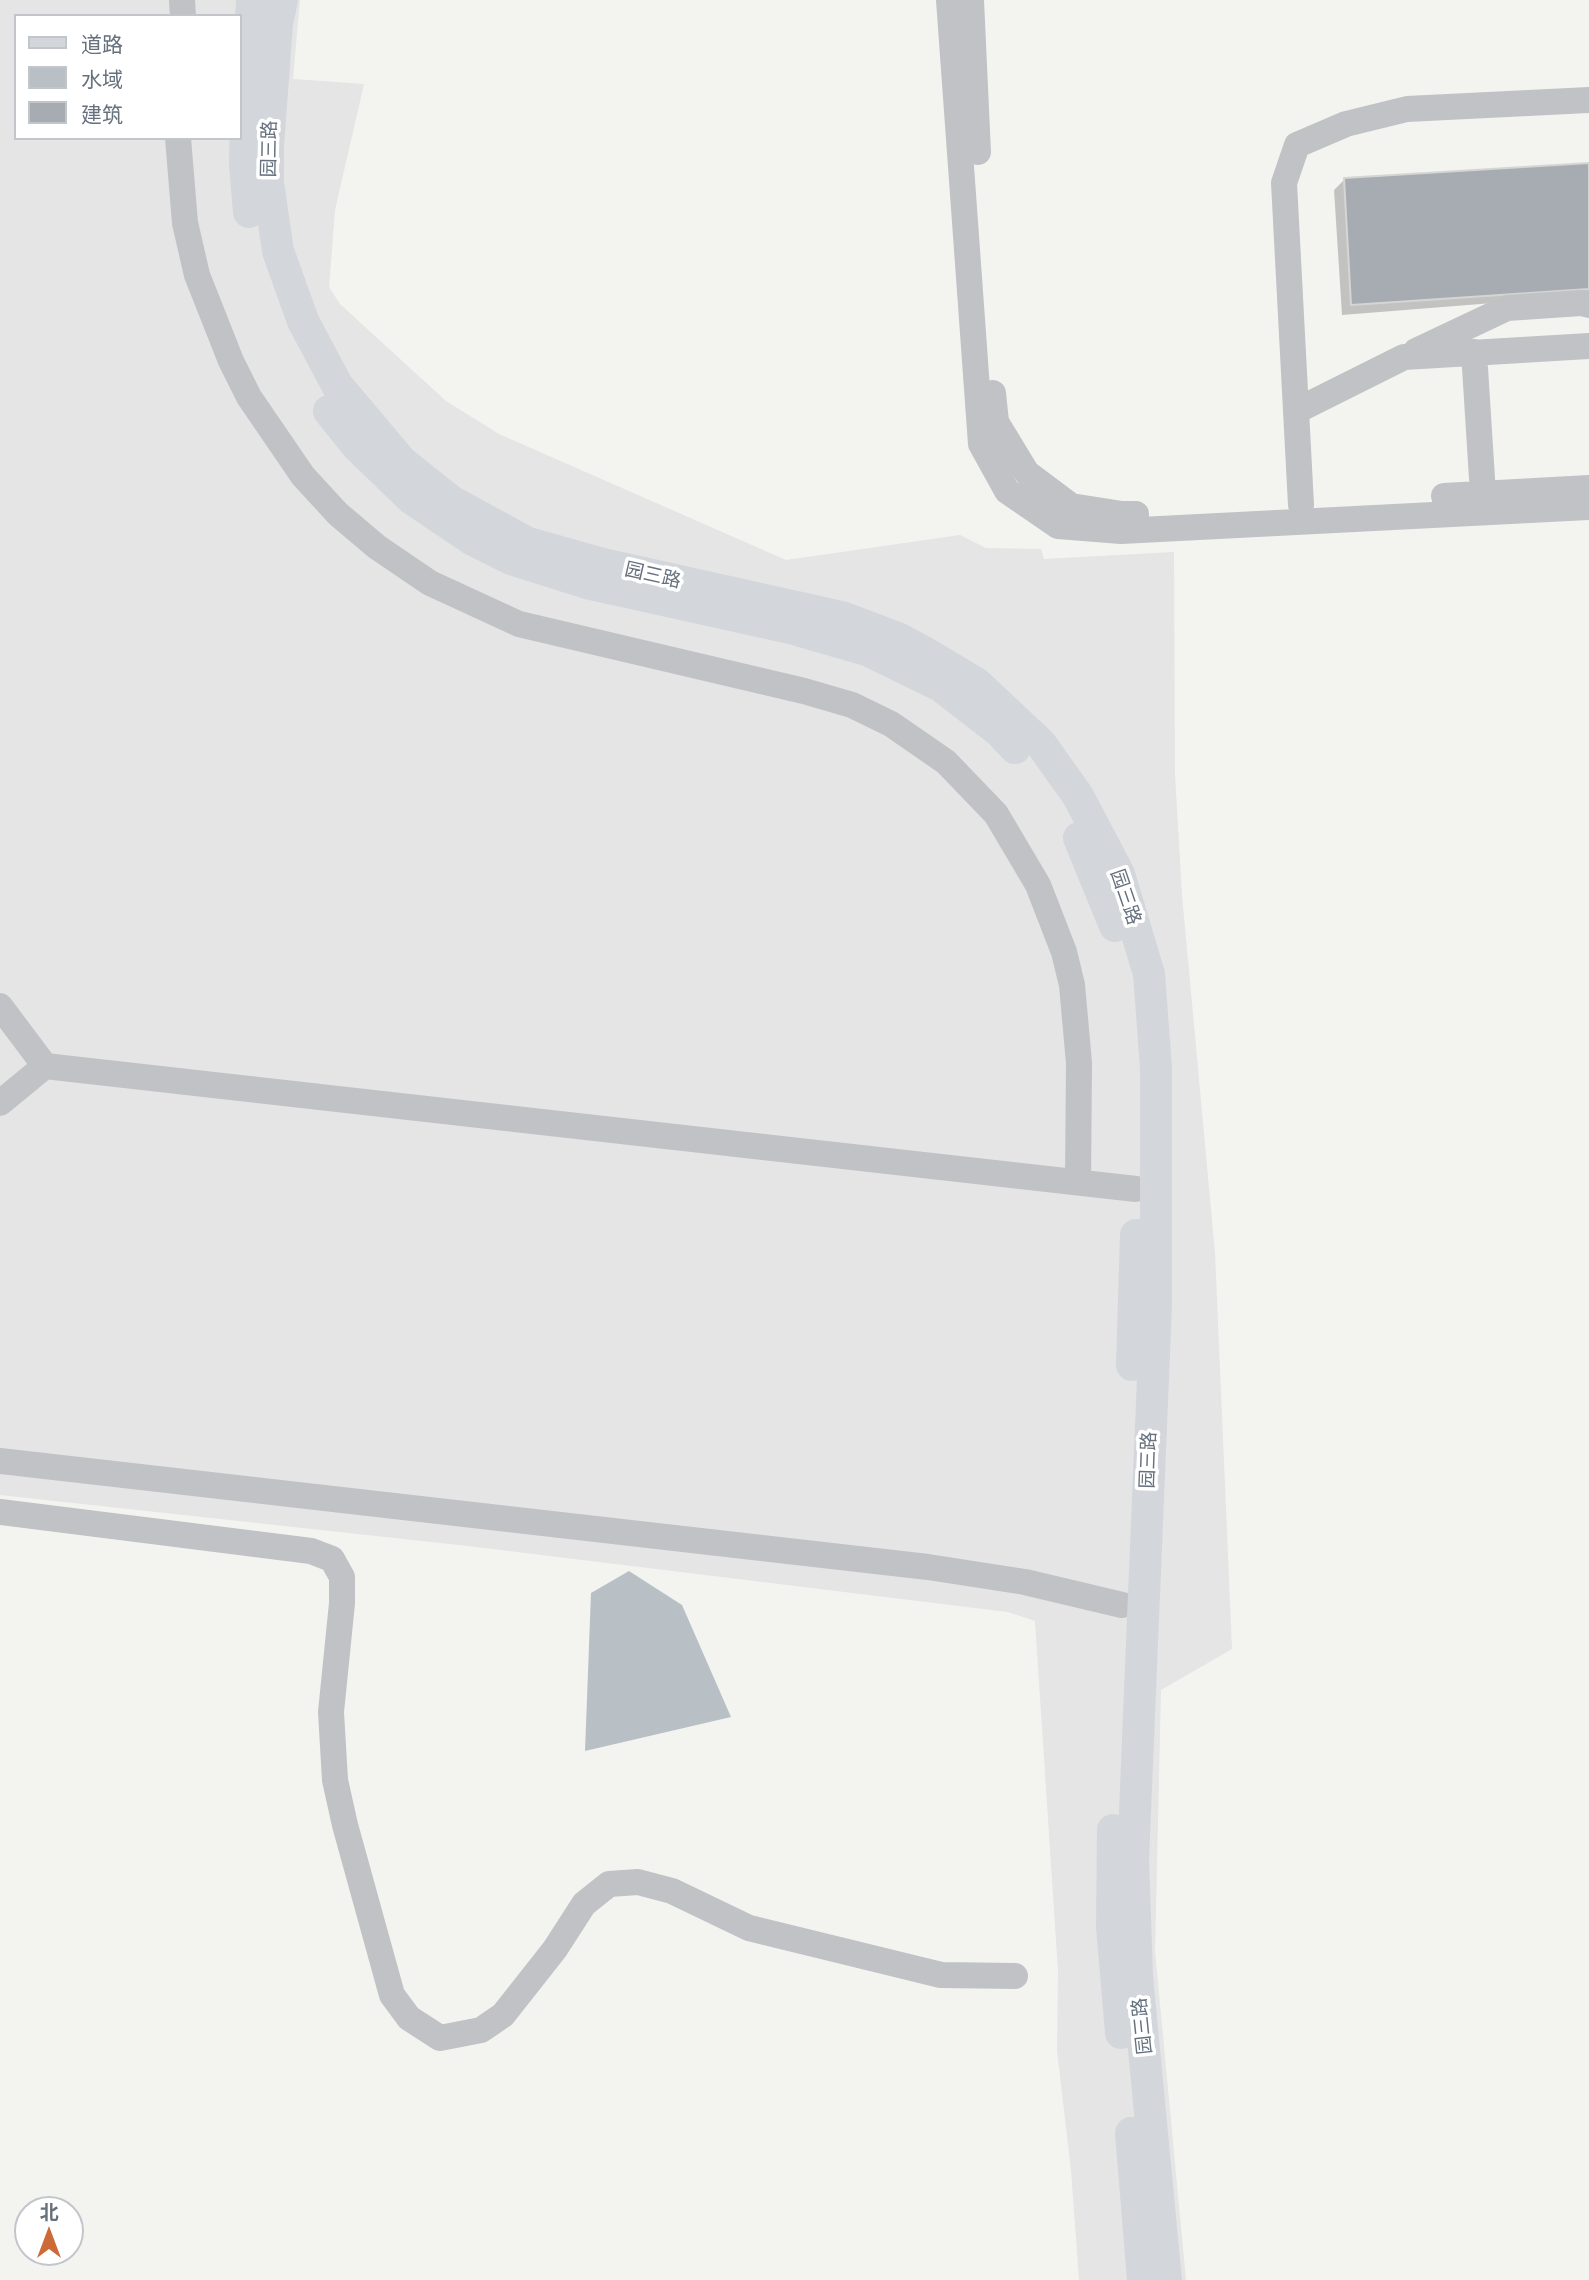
<!DOCTYPE html>
<html>
<head>
<meta charset="utf-8">
<style>
  body { margin:0 }
  #map { position:relative; width:1589px; height:2280px; overflow:hidden; background:#f3f4f0; font-family:Barlow,"Noto Sans SC",sans-serif }
  canvas { display:block }
  .legend { position:absolute; left:14px; top:14px; width:228px; height:126px; box-sizing:border-box; background:#fff; border:2px solid #c2c6cb; margin:0; padding:9px 12px; list-style:none; font-size:21px; color:#66717e }
  .legend li { display:flex; align-items:center; gap:14px; height:35px }
  .legend b { width:35px; border:2px solid #c2c6cb }
  .north { position:absolute; left:14px; top:2196px; width:70px; height:70px; box-sizing:border-box; background:#fff; border:2px solid #c2c6cb; border-radius:50%; rotate:0deg; font-size:19px; font-weight:700; line-height:28px; text-align:center; color:#66717e }
  .north::after { content:''; display:block; margin:auto; width:24px; height:32px; background:#cc6b38; clip-path:polygon(50% 0,100% 100%,50% 72%,0 100%) }
</style>
</head>
<body>
<div id="map">
<canvas width="1589" height="2280"></canvas>
<ul class="legend">
<li><b style="height:9px;background:#d3d7db"></b>道路</li>
<li><b style="height:19px;background:#b8c0c5"></b>水域</li>
<li><b style="height:19px;background:#a6acb2"></b>建筑</li>
</ul>
<div class="north">北</div>
</div>
<script>
const g = document.querySelector('canvas').getContext('2d');
g.lineJoin = 'round';
function paint(path, color) { g.fillStyle = color; g.fill(path, 'evenodd'); }
const poly = rows => new Path2D(rows.map(r => 'M' + r).join(''));
function trace(path, color, width, dash) { g.strokeStyle = color; g.lineWidth = width; g.lineCap = dash ? 'butt' : 'round'; g.setLineDash(dash || []); g.stroke(path); }
function drawText(font, color, halo, rows, align = 'center') {
  g.font = font + ' Barlow,"Noto Sans SC",sans-serif'; g.lineWidth = 7; g.setLineDash([]); g.textBaseline = 'middle'; g.strokeStyle = halo; g.fillStyle = color; for (const [text, x, y, turn = 0] of rows) {
    g.save(); g.translate(x, y); g.rotate((+turn || 0) * Math.PI / 180); g.textAlign = isNaN(turn) ? turn : align; if (halo) g.strokeText(text, 0, 0); g.fillText(text, 0, 0); g.restore();
  }
}
const built = poly([
  [0,0,300,0,293,79,364,84,335,210,329,287,340,304,446,401,499,434,786,560,960,535,986,548,1041,549,1044,559,1174,552,1175,775,1182,895,1215,1253,1232,1649,1161,1690,1155,1951,1186,2280,1079,2280,1071,2170,1057,2051,1058,1971,1035,1621,1008,1612,468,1546,0,1495],
  [16,16,240,16,240,138,16,138]
]);
const water = poly([
  [629,1571,682,1605,731,1717,585,1751,591,1593]
]);
const shadow = poly([
  [1589,165,1589,300,1569,297,1342,315,1334,190,1344,180]
]);
const building = poly([
  [1589,163,1589,289,1351,305,1344,178,1589,163]
]);
const minor = poly([
  [182,0,183,16],
  [949,0,981,444,1007,491,1058,526,1121,531,1589,507],
  [971,0,978,152],
  [178,138,185,223,197,275,231,361,249,397,303,476,338,514,377,547,430,583,519,624,804,691,852,705,891,724,946,762,996,814,1038,885,1064,952,1072,985,1079,1063,1078,1182],
  [1416,351,1507,308,1581,303,1589,305],
  [1474,352,1483,494],
  [993,393,996,422,1027,473,1071,506,1122,514,1136,514],
  [1296,411,1404,357,1589,346],
  [1444,496,1589,488],
  [1301,505,1284,183,1297,145,1346,124,1407,109,1589,100],
  [0,1006,45,1066],
  [0,1103,45,1066,1136,1189],
  [0,1461,928,1567,1025,1582,1122,1605],
  [0,1512,311,1551,332,1559,342,1577,342,1603,331,1712,335,1780,345,1825,392,1995,409,2018,440,2038,481,2030,503,2015,555,1949,584,1904,609,1884,638,1882,672,1891,749,1928,941,1975,1015,1976]
]);
const major = poly([
  [282,0,277,24,268,145,268,183,278,251,303,321,337,385,402,462,451,501,528,543,599,563,842,617,900,639,924,652,976,683,1041,744,1078,796,1119,874,1149,974,1156,1068,1156,1305,1133,1860,1137,1976,1166,2280],
  [249,212,245,164,246,114,252,0],
  [329,411,357,446,412,499,473,540,511,559,590,584,794,629,867,650,941,686,999,731,1015,748],
  [1079,838,1115,926],
  [1132,1365,1136,1235],
  [1113,1830,1112,1927,1121,2033],
  [1131,2133,1143,2280]
]);
const streetNames = [
  ["园三路",269,149,-89],
  ["园三路",653,575,13],
  ["园三路",1126,897,71],
  ["园三路",1148,1460,-88],
  ["园三路",1142,2026,-96]
];
paint(built, '#e4e5e4');
paint(water, '#b8c0c5');
paint(shadow, '#0003');
paint(building, '#a6acb2');
trace(building, '#d5d5d3', 2);
trace(minor, '#c0c2c5', 26);
trace(major, '#d3d7db', 32);
drawText('19px', '#66717e', '#fff', streetNames);
</script>
</body>
</html>
